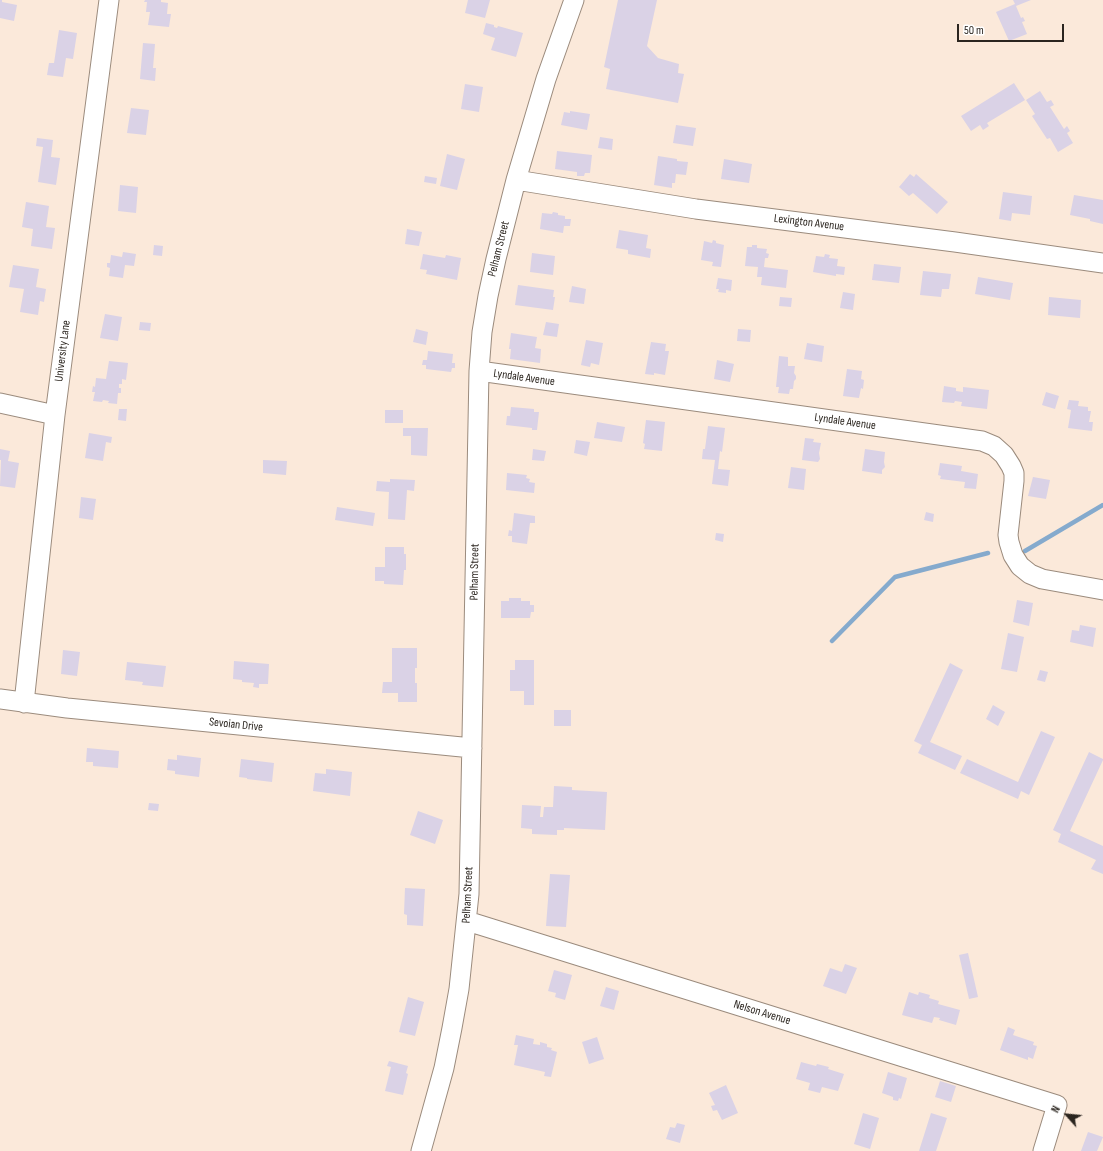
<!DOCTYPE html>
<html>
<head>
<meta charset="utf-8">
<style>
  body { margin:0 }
  #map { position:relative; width:1103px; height:1151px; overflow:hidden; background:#fbe9da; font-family:"Sofia Sans Condensed",sans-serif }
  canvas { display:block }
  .north { position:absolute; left:1047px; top:1095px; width:40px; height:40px; -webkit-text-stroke:3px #fff; paint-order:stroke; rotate:297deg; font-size:11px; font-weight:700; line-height:16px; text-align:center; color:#2b251f }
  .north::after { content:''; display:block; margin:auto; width:14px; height:18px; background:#2b251f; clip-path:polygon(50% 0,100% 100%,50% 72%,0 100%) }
  .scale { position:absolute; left:957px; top:24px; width:107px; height:18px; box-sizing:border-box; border:2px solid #2b251f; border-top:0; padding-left:5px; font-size:12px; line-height:14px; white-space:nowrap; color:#2b251f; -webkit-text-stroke:3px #fff; paint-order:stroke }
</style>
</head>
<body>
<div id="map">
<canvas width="1103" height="1151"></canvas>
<div class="north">N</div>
<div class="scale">50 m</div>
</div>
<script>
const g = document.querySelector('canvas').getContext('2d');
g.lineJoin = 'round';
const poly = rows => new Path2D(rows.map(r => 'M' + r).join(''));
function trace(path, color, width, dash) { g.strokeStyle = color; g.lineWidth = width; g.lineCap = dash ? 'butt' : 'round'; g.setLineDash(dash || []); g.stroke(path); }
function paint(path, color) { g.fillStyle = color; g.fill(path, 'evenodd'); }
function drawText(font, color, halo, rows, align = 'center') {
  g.font = font + ' "Sofia Sans Condensed",sans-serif'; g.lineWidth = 3.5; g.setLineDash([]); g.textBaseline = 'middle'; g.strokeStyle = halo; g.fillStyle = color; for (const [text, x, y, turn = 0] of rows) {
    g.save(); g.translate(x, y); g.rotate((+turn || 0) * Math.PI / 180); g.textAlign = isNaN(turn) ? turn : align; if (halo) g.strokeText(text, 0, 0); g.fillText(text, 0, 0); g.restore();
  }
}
const stream = poly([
  [1025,551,1103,505],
  [832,641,895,577,988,553]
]);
const building = poly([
  [0,0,2,0,2,2,17,5,14,21,0,18],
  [145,0,161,0,161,2,168,3,167,14,171,14,169,27,148,25,150,12,146,12,147,2,144,2],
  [468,0,490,0,485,18,465,13],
  [618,0,657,0,647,46,658,58,679,64,678,73,684,74,678,103,606,89,610,69,604,67],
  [1013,0,1031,0,1016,6,1021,18,1023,17,1025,21,1022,22,1027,34,1009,41,996,12,1015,4],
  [486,23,494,25,494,27,497,28,498,26,523,33,516,57,491,50,495,38,483,34],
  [59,30,77,33,73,59,66,58,63,77,47,75,49,63,54,63],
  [143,43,155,44,153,68,156,68,155,81,140,79],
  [1014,83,1025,100,987,123,989,126,983,130,980,125,971,131,961,116],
  [465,84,483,87,479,112,461,109],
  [1040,91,1047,102,1051,100,1054,105,1050,107,1064,129,1067,126,1070,131,1067,133,1073,143,1058,152,1050,138,1047,139,1032,116,1035,114,1026,100],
  [131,108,149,110,146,135,127,133],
  [570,111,590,114,587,130,561,125,564,112,570,113],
  [676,125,696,128,693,146,673,143],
  [600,137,613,139,612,150,598,148],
  [37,138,53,140,51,157,60,158,56,185,38,182,43,147,36,146],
  [557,151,592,155,590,173,585,173,584,176,577,176,577,172,555,169],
  [447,154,465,159,457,190,440,186],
  [658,156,677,159,677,161,688,162,686,175,676,174,675,183,672,183,672,188,654,185],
  [724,159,752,164,749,183,721,179],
  [910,174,914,177,916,174,948,202,937,214,913,193,909,196,899,187],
  [425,176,437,178,436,184,424,182],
  [120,185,138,187,136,213,118,211],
  [1003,192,1032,196,1030,215,1012,213,1011,221,999,219],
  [1074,195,1103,200,1103,224,1090,221,1090,219,1070,215],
  [26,202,49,206,46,227,55,228,52,249,31,246,33,229,22,227],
  [553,212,558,213,558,215,565,216,565,219,571,219,570,226,564,226,563,233,540,229,542,213,552,214],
  [407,229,422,232,419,246,405,244],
  [619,230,648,235,646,248,651,249,650,258,628,254,628,250,616,248],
  [713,240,716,241,716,243,724,245,721,267,712,266,713,262,701,260,704,241,712,243],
  [154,245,163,246,162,256,153,255],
  [752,245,757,245,757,248,767,249,766,253,769,254,768,258,765,258,764,267,788,270,786,288,761,285,762,277,757,277,758,267,745,266,747,247,752,247],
  [123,252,136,254,134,266,125,265,123,278,109,276,110,268,107,267,107,263,110,263,111,255,122,257],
  [532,253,555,256,553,275,530,272],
  [423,254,445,258,446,255,461,258,457,280,426,274,427,270,420,269],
  [825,254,830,255,829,258,838,259,837,266,845,267,844,275,836,274,836,276,813,272,816,256,824,257],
  [874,264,901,267,899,283,872,280],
  [13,265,39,269,36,287,46,289,44,302,40,301,38,315,20,312,24,289,9,287],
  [923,271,951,274,949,289,942,289,941,297,920,295],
  [978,277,1013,283,1010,300,975,294],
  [718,278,732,280,731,291,726,290,726,293,718,292,719,289,716,289],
  [518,285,554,290,553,297,555,297,553,310,515,305],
  [572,286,586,289,584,304,569,302],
  [843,292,855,294,853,310,840,308],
  [780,297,792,298,791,307,779,306],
  [1049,297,1081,300,1080,318,1048,315],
  [105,314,122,317,118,341,100,338],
  [140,322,151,323,150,331,139,330],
  [546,322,559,324,557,337,543,335],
  [416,329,428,332,426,345,413,342],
  [738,329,751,330,750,342,737,341],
  [511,333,537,337,535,348,541,349,540,363,510,359,511,349,509,349],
  [586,340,603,343,599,365,591,363,590,367,581,365],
  [651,342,666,344,665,351,669,351,665,375,654,373,654,375,645,374],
  [807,343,824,346,822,362,804,359],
  [428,351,453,354,452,363,455,363,455,368,452,368,451,372,426,369,426,365,422,365,423,360,427,360],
  [779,356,788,357,788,366,795,366,794,373,796,376,796,379,794,381,793,389,790,389,789,394,778,393,779,387,776,387],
  [717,360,734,364,730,382,714,379],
  [109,361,128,363,126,380,122,379,122,384,119,384,119,388,121,388,121,393,118,393,117,404,108,403,109,401,103,400,102,402,93,401,95,392,92,392,93,386,95,387,96,378,106,379],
  [847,369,862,371,861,379,864,380,863,389,861,388,859,398,843,396],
  [944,386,956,388,956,391,963,392,963,387,989,390,987,409,961,406,962,402,955,401,954,403,942,402],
  [1046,392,1059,396,1055,409,1042,405],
  [1069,400,1079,401,1078,406,1088,407,1088,411,1091,411,1089,422,1093,422,1092,431,1068,428,1071,410,1067,409],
  [511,407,534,409,534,412,539,412,537,430,532,430,532,428,506,425,507,416,510,416],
  [119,409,127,409,126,421,118,420],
  [385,410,403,410,403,423,385,423],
  [646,420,665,422,662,451,644,449,645,444,643,443],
  [597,422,625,427,622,442,594,438],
  [708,426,725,428,722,452,720,451,718,469,730,470,728,486,712,484,715,460,702,459,703,449,705,449],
  [403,428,428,428,427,456,411,455,411,436,403,436],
  [89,433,112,437,111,443,106,442,103,461,85,458],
  [805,438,814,439,813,442,821,443,819,453,820,459,818,462,802,460],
  [576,440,590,442,587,456,574,453],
  [0,449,10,451,8,461,19,463,15,488,0,486,1,460,0,460],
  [533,449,546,451,544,461,532,460],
  [865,449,885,452,884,462,885,467,882,470,882,474,862,471],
  [263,460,287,461,286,475,263,473],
  [940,463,962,466,961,471,978,474,976,489,964,488,965,482,940,479,941,476,938,475],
  [791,467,806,469,804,490,788,488],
  [507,473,527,475,526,478,530,479,529,482,535,483,534,493,506,490],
  [1033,477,1050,480,1046,499,1028,496],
  [390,479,415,480,414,491,407,490,405,520,388,519,389,492,376,491,377,481,390,482],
  [81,497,96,499,93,520,79,518],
  [337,507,375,513,373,526,335,520],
  [926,512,934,514,933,522,924,520],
  [514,513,535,516,535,523,530,523,527,544,512,542,512,536,508,536,509,530,512,531],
  [716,533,724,534,723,542,715,540],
  [385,547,404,547,404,554,406,554,406,570,404,570,403,585,384,584,384,581,375,581,375,567,385,567],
  [509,598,521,598,521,601,530,601,530,605,534,605,534,612,531,612,530,618,501,618,501,601,509,601],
  [1017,600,1033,603,1029,626,1013,622],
  [1080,625,1096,628,1093,647,1070,642,1072,630,1079,631],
  [1008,633,1024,637,1017,672,1001,669],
  [392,648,417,648,417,668,415,668,415,683,417,683,417,702,398,702,398,693,382,693,383,682,392,682],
  [63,650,80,652,77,676,61,674],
  [515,660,534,660,534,705,524,705,524,691,510,691,510,670,515,670],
  [234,661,269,664,268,684,259,684,259,688,253,687,254,683,242,682,242,680,233,679],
  [127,662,166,666,163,687,142,685,143,682,125,680],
  [950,663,963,670,930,742,962,756,955,770,918,753,922,745,914,741],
  [1040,670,1048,672,1045,682,1037,680],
  [993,705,1005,712,998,726,986,719],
  [554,710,571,710,571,726,554,726],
  [1041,731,1055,737,1029,795,1021,791,1018,799,960,773,967,759,1018,782],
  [87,748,119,751,118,768,93,766,93,762,86,762],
  [1089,752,1103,759,1103,760,1070,831,1103,846,1103,874,1091,869,1096,860,1058,842,1061,834,1053,830],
  [177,755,201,758,199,777,175,774,175,771,167,770,168,759,177,760],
  [241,759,274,763,272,782,247,779,247,778,239,777],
  [326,769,352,772,350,796,313,791,315,773,326,774],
  [554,786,572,787,572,790,607,792,605,830,564,828,564,830,557,830,557,835,532,834,532,829,521,828,522,805,541,806,540,817,543,817,544,807,553,807],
  [149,803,159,804,158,811,148,810],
  [418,811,443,820,435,844,410,835],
  [550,874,570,875,566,927,546,926],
  [405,888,425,889,423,926,407,925,407,915,404,914],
  [968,953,978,997,969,999,959,955],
  [845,964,857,968,846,994,823,986,830,968,842,972],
  [554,970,572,975,565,1000,555,997,556,993,548,991],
  [606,987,619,991,614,1010,600,1006],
  [909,992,918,995,919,992,930,995,929,998,939,1001,938,1004,960,1010,956,1025,939,1020,940,1018,934,1017,932,1023,902,1015],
  [408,997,424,1002,415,1036,399,1032],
  [1008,1027,1015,1030,1013,1035,1034,1042,1033,1045,1037,1046,1033,1059,1028,1057,1028,1060,1000,1050],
  [516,1035,534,1039,533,1044,540,1045,540,1042,547,1044,547,1047,552,1048,551,1050,557,1052,551,1077,544,1076,545,1072,514,1065,518,1045,514,1045],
  [597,1037,604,1059,589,1064,582,1042],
  [389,1061,408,1066,406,1073,408,1074,403,1095,385,1091,391,1067,387,1066],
  [801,1062,816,1066,817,1064,829,1067,828,1069,844,1074,838,1091,822,1087,820,1093,808,1090,810,1083,796,1079],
  [888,1072,907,1078,901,1099,899,1098,898,1101,893,1100,893,1097,882,1093],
  [940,1081,956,1086,951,1102,935,1097],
  [726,1085,738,1113,722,1120,717,1110,713,1111,711,1106,715,1105,709,1093],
  [863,1113,879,1118,870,1149,854,1144],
  [931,1113,947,1118,936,1151,919,1151],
  [677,1123,685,1125,680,1143,666,1139,670,1127,675,1128],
  [1088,1132,1103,1137,1097,1151,1081,1151]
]);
const minor = poly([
  [516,180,696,209,955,242,1103,263],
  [479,371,982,441,994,446,1004,455,1011,466,1014,473,1014,481,1008,535,1009,542,1013,555,1020,566,1030,574,1042,579,1103,590],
  [0,403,55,415],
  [0,699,67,708,472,748],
  [24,703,55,415,109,0],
  [467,921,1057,1105,1043,1151],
  [421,1151,444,1068,452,1028,459,989,469,894,479,371,482,332,488,296,496,259,516,180,546,79,574,0]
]);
const streetNames = [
  ["Lexington Avenue",809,223,7],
  ["Pelham Street",499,249,-76],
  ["University Lane",63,351,-83],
  ["Lyndale Avenue",524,378,8],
  ["Lyndale Avenue",845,422,8],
  ["Pelham Street",475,572,-89],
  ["Sevoian Drive",236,725,6],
  ["Pelham Street",468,895,-87],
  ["Nelson Avenue",762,1013,17]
];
trace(stream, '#85aacd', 4.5);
paint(building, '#dad2e6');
trace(minor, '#9b8b7d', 21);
trace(minor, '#fff', 19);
drawText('12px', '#2b251f', '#fff', streetNames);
</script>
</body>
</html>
